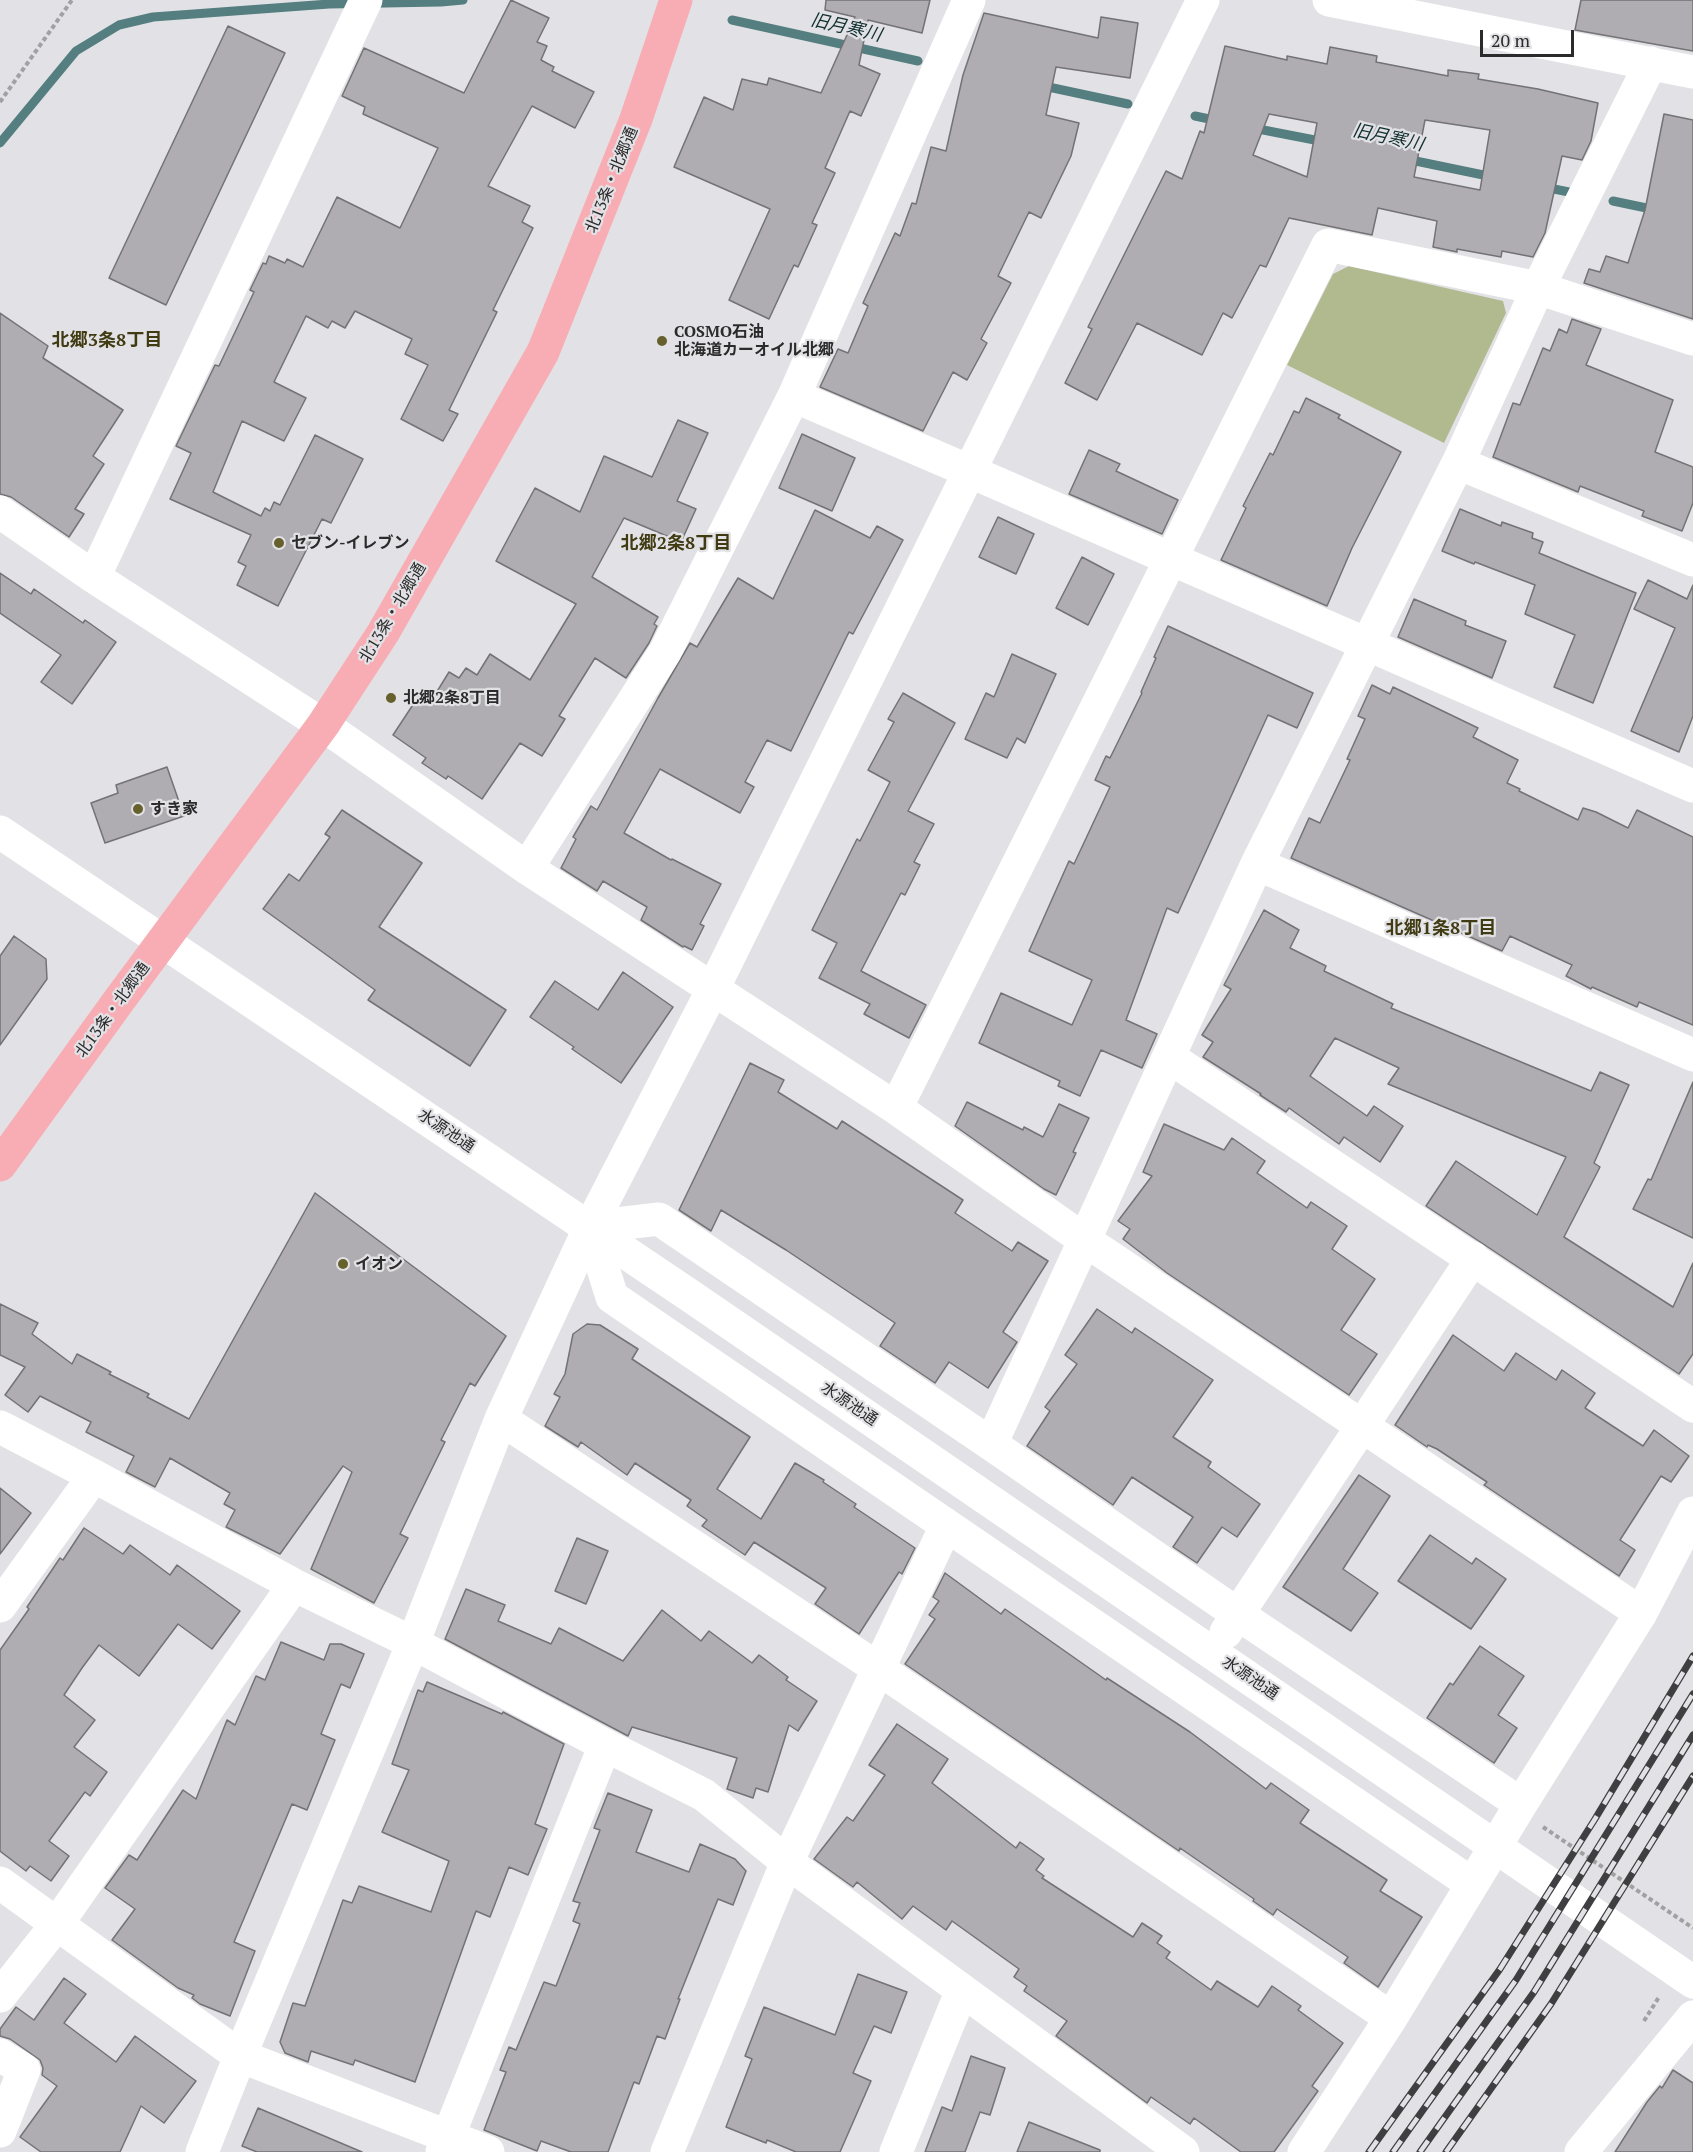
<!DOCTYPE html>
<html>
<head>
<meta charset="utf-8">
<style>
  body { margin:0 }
  #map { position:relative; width:1693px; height:2152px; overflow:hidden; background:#e2e2e6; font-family:"PT Serif",serif }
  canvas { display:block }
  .scale { position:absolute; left:1480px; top:30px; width:94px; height:27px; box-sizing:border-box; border:3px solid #2b2b2c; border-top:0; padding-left:8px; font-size:18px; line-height:21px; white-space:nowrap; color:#2b2b2c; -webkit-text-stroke:4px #e2e2e6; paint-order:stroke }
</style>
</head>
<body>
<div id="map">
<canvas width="1693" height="2152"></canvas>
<div class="scale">20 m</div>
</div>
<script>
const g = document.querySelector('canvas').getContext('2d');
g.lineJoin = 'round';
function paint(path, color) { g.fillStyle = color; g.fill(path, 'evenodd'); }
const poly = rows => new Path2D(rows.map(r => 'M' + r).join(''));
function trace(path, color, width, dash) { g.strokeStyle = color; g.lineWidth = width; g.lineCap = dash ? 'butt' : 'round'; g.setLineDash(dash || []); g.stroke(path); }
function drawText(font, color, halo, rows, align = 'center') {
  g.font = font + ' "PT Serif","Noto Sans JP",serif'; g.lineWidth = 4.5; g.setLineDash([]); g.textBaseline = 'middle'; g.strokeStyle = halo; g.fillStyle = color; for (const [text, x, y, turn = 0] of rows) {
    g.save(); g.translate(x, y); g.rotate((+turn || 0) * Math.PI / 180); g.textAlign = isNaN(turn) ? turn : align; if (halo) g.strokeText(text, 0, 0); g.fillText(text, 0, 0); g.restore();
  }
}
const green = poly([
  [1349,266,1503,301,1506,313,1444,443,1287,365,1333,274]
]);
const stream = poly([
  [732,20,918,61],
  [1039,85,1128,104],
  [1195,116,1219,121],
  [1253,128,1325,142],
  [0,143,76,51,119,25,153,17,329,4,441,2,463,0],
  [1406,159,1493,177],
  [1544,187,1574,193],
  [1613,201,1656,210]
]);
const building = poly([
  [511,0,549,18,537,42,547,46,541,60,554,67,552,71,594,92,575,128,532,106,488,186,530,206,522,222,533,228,493,310,497,312,449,410,458,414,443,441,401,419,428,365,405,354,412,339,355,311,345,328,332,321,328,328,306,316,274,382,306,398,284,441,242,421,213,492,261,516,265,508,270,511,274,502,280,505,315,435,363,459,331,523,322,519,278,606,237,585,246,566,238,562,251,535,170,499,191,453,176,446,215,365,219,366,254,292,250,290,263,263,266,264,269,256,285,263,287,259,303,267,337,197,400,228,438,148,363,114,365,107,342,96,364,48,464,93,511,0],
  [826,0,930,0,922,33,868,20,859,65,880,74,861,116,850,111,825,168,835,173,812,223,817,225,798,267,794,265,769,319,729,300,770,209,674,167,704,97,733,110,742,79,767,85,769,78,821,93,855,17,825,10,826,0],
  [1581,0,1693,0,1693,51,1575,30,1581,0],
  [984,13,1098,38,1101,17,1138,23,1130,78,1056,67,1046,115,1079,123,1071,156,1041,218,1029,212,998,276,1011,283,981,339,987,343,967,380,953,372,923,431,820,387,838,349,848,353,868,306,863,303,895,233,900,236,912,203,916,204,931,147,946,151,963,75,984,13],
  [228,26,285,53,166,305,109,278,228,26],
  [1225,46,1287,60,1287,56,1327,64,1330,47,1377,56,1376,62,1448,76,1448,70,1479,74,1478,79,1538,89,1598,103,1591,141,1582,160,1562,156,1545,233,1533,257,1502,251,1501,257,1457,249,1457,252,1433,247,1437,221,1378,208,1372,235,1289,218,1266,267,1260,265,1232,318,1223,313,1202,355,1137,323,1097,400,1065,383,1092,329,1088,327,1166,171,1182,179,1200,131,1204,133,1225,46],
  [1269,114,1317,123,1307,177,1253,155,1269,114],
  [1425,120,1490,130,1480,190,1414,177,1425,120],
  [1664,114,1693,120,1693,319,1584,283,1589,269,1600,272,1606,256,1628,263,1645,210,1664,114],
  [0,313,48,346,43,358,123,410,93,456,104,464,75,509,84,514,69,537,11,497,0,494,0,313],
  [1572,319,1601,329,1586,365,1673,400,1655,452,1693,467,1693,503,1682,531,1642,516,1644,511,1580,486,1578,492,1493,457,1513,403,1520,405,1543,348,1550,351,1559,329,1567,333,1572,319],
  [1306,398,1340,415,1338,418,1401,452,1352,548,1327,606,1221,560,1246,508,1243,506,1270,453,1273,455,1294,411,1299,413,1306,398],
  [678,420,708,433,677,501,696,509,681,542,624,518,592,577,658,617,654,624,657,626,649,643,626,678,595,658,559,716,565,719,542,756,520,743,482,799,448,776,446,779,422,763,426,758,393,735,422,691,433,698,449,672,459,678,466,668,477,675,490,654,530,680,576,604,496,561,535,488,580,512,604,456,652,477,678,420],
  [802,434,855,458,832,511,779,488,802,434],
  [1089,450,1120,464,1116,471,1178,500,1162,534,1069,494,1089,450],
  [1460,509,1501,526,1502,522,1533,533,1532,538,1543,542,1539,553,1636,593,1593,703,1554,687,1575,635,1525,614,1535,585,1475,562,1474,564,1442,551,1460,509],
  [815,510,870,538,877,526,903,540,853,634,849,632,791,751,767,740,745,782,754,787,740,813,660,769,624,833,671,860,672,859,721,884,700,924,704,926,692,950,684,946,683,947,641,920,647,907,603,881,597,891,561,868,576,839,573,837,591,806,597,810,658,698,690,643,697,647,738,578,773,599,815,510],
  [998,517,1034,534,1016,574,979,557,998,517],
  [1082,557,1114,574,1088,625,1056,608,1082,557],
  [0,573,31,594,34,589,83,623,85,620,116,642,72,704,41,682,61,655,0,613,0,573],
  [1648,580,1687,599,1693,585,1693,716,1679,752,1631,731,1675,628,1634,609,1648,580],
  [1414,599,1466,621,1465,625,1506,641,1492,678,1398,637,1414,599],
  [1168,626,1313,693,1297,728,1268,715,1178,913,1167,908,1126,1020,1157,1034,1142,1068,1101,1050,1080,1096,1058,1086,1060,1081,979,1043,1001,993,1072,1025,1092,980,1029,951,1069,861,1074,864,1110,787,1095,780,1106,756,1110,758,1142,693,1141,692,1156,658,1154,657,1168,626],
  [1012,654,1056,674,1025,743,1017,738,1007,758,965,739,986,693,994,697,1012,654],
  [1372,685,1390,694,1393,687,1478,728,1473,737,1518,760,1507,783,1520,789,1519,791,1578,820,1583,808,1596,812,1628,828,1637,810,1693,837,1693,1025,1639,1002,1637,1007,1592,987,1591,989,1566,976,1572,965,1510,936,1502,951,1291,858,1309,818,1320,823,1350,760,1347,759,1365,719,1358,716,1372,685],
  [903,693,955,723,908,811,934,824,914,862,920,865,905,895,901,893,861,971,926,1005,909,1038,864,1014,870,1004,819,978,837,943,812,930,857,839,860,841,890,782,868,770,894,722,888,719,903,693],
  [167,767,184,816,105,843,91,803,118,793,116,785,167,767],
  [342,810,422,863,379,927,506,1010,470,1066,368,1000,375,990,263,909,289,874,299,881,330,837,325,834,342,810],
  [1264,910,1299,930,1290,948,1326,966,1324,971,1393,1004,1391,1008,1591,1091,1600,1072,1629,1085,1594,1163,1600,1167,1564,1237,1673,1307,1693,1263,1693,1354,1679,1374,1426,1206,1456,1161,1537,1215,1566,1157,1388,1084,1399,1068,1335,1038,1310,1076,1367,1116,1374,1106,1403,1126,1380,1162,1344,1137,1339,1144,1289,1108,1286,1112,1260,1095,1261,1094,1203,1057,1213,1042,1202,1035,1231,989,1224,985,1264,910],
  [14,936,46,959,47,979,0,1045,0,956,14,936],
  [623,972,673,1007,621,1083,572,1049,574,1047,530,1017,555,981,598,1010,623,972],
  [750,1063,784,1080,778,1092,837,1129,842,1121,963,1200,955,1213,1012,1251,1018,1242,1048,1261,1003,1332,1017,1342,988,1388,949,1362,935,1383,880,1346,895,1323,786,1250,721,1210,711,1231,679,1210,750,1063],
  [1693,1082,1693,1238,1633,1209,1648,1179,1651,1180,1693,1082],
  [967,1102,1023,1130,1024,1127,1043,1137,1059,1104,1089,1118,1073,1152,1076,1153,1056,1195,1044,1189,955,1126,967,1102],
  [1164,1124,1224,1150,1232,1138,1265,1161,1257,1173,1307,1208,1311,1202,1347,1226,1332,1249,1375,1279,1341,1330,1377,1354,1349,1395,1167,1273,1123,1239,1130,1229,1118,1221,1152,1176,1143,1172,1164,1124],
  [315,1193,506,1336,475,1386,470,1383,441,1440,445,1442,400,1534,408,1538,374,1603,311,1569,352,1472,343,1466,280,1554,226,1527,235,1510,224,1504,230,1493,170,1458,155,1487,126,1472,134,1456,86,1432,91,1422,40,1396,28,1412,5,1395,25,1367,0,1355,0,1304,38,1323,32,1334,72,1364,77,1354,111,1372,109,1374,149,1394,147,1397,189,1419,315,1193],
  [1097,1309,1132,1333,1135,1328,1213,1380,1173,1437,1211,1462,1208,1467,1260,1504,1237,1537,1222,1527,1197,1563,1173,1547,1193,1517,1132,1477,1113,1505,1027,1446,1050,1411,1045,1407,1077,1364,1065,1355,1097,1309],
  [587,1324,600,1325,638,1349,632,1359,750,1437,717,1489,761,1519,795,1463,824,1480,823,1482,856,1504,854,1507,915,1548,902,1574,899,1572,859,1634,815,1604,826,1588,754,1542,745,1555,702,1526,707,1520,687,1506,691,1500,635,1463,627,1475,581,1442,578,1447,545,1426,560,1397,554,1394,565,1374,573,1334,587,1324],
  [1453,1335,1504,1371,1516,1353,1556,1380,1562,1370,1595,1393,1585,1408,1643,1446,1654,1430,1689,1456,1671,1482,1661,1476,1620,1540,1635,1550,1619,1576,1484,1485,1487,1482,1437,1449,1428,1445,1427,1447,1395,1425,1453,1335],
  [1359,1475,1390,1496,1343,1569,1378,1593,1351,1631,1283,1587,1359,1475],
  [0,1488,31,1513,0,1554,0,1488],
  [84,1528,123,1554,130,1545,170,1575,177,1565,240,1611,212,1649,178,1624,139,1676,99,1645,82,1668,64,1695,95,1720,74,1747,107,1772,90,1796,85,1792,49,1841,69,1856,51,1881,30,1866,26,1871,0,1851,0,1650,29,1609,27,1607,60,1558,63,1560,84,1528],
  [1430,1535,1472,1564,1476,1558,1506,1579,1471,1629,1398,1581,1430,1535],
  [577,1538,608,1551,586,1604,555,1591,577,1538],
  [945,1573,1001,1614,1005,1609,1106,1680,1107,1678,1190,1732,1266,1789,1271,1783,1309,1810,1300,1823,1387,1880,1380,1891,1422,1917,1378,1987,1344,1963,1348,1957,1277,1909,1273,1915,1253,1901,1254,1899,1180,1848,1179,1851,905,1664,935,1619,929,1615,939,1601,933,1597,945,1573],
  [466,1589,505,1605,498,1621,551,1644,559,1628,623,1661,662,1610,701,1641,709,1631,752,1663,759,1655,788,1677,786,1680,817,1701,798,1731,789,1725,768,1792,756,1788,753,1798,727,1789,737,1758,632,1727,628,1736,445,1639,466,1589],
  [281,1642,324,1660,330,1644,341,1644,364,1654,350,1688,341,1684,321,1734,335,1740,307,1810,292,1804,234,1942,255,1951,230,2016,200,2004,192,1998,194,1995,178,1988,112,1940,135,1909,105,1888,129,1855,137,1860,183,1790,196,1799,227,1720,235,1725,256,1676,265,1680,281,1642],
  [1480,1646,1524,1676,1498,1715,1517,1728,1494,1763,1427,1718,1450,1683,1453,1685,1480,1646],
  [427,1682,502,1714,503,1712,564,1744,535,1824,547,1829,528,1875,509,1867,490,1917,476,1911,415,2082,355,2060,353,2065,311,2051,308,2062,285,2053,280,2042,293,2003,305,2006,343,1900,352,1903,359,1886,431,1912,449,1861,382,1832,409,1770,392,1764,418,1690,423,1692,427,1682],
  [897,1724,948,1759,932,1783,1016,1848,1020,1842,1044,1859,1036,1870,1044,1876,1042,1878,1133,1937,1142,1923,1162,1936,1157,1943,1170,1952,1166,1958,1211,1990,1217,1981,1258,2007,1272,1986,1301,2006,1298,2010,1343,2043,1312,2086,1318,2091,1274,2152,1241,2152,1194,2118,1190,2124,1151,2097,1147,2103,1056,2036,1067,2021,1024,1991,1027,1986,1014,1977,1019,1969,952,1921,946,1930,913,1906,902,1919,857,1882,853,1887,814,1859,847,1817,853,1821,885,1775,869,1765,897,1724],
  [608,1793,652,1810,636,1852,689,1872,700,1844,735,1859,746,1871,733,1905,718,1899,678,1999,680,1999,665,2039,657,2036,639,2084,634,2082,608,2152,571,2152,541,2141,537,2151,484,2130,506,2072,500,2070,509,2047,516,2050,544,1982,556,1986,580,1924,573,1921,580,1903,573,1901,600,1830,594,1828,608,1793],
  [858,1974,907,1992,891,2033,874,2026,853,2073,871,2081,840,2152,796,2152,767,2140,766,2143,726,2127,752,2059,745,2056,764,2007,835,2035,858,1974],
  [64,1978,86,1994,64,2023,116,2062,135,2036,196,2081,164,2123,141,2106,120,2152,41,2152,20,2137,57,2086,42,2075,43,2068,40,2060,10,2039,0,2036,0,2029,16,2007,34,2020,64,1978],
  [971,2056,1005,2068,990,2115,980,2112,965,2152,925,2152,942,2107,952,2111,971,2056],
  [1673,2070,1693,2083,1693,2152,1615,2152,1647,2102,1660,2086,1662,2088,1673,2070],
  [258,2108,362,2152,257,2152,242,2146,258,2108],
  [1029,2122,1100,2150,1100,2152,1017,2152,1029,2122]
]);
const path = poly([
  [0,102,72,0],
  [1543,1827,1693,1928],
  [1644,2021,1659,1997]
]);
const minor = poly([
  [1329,0,1693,72],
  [794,396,969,471,1693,786],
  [1458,463,1693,560],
  [0,512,94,577,323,725,527,868,896,1108,1086,1241,1641,1613],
  [94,577,366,0],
  [0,832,689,1295,1693,1982],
  [1257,864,1693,1055],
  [527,868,665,652,794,396,969,0],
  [1169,1057,1693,1406],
  [896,1108,1328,245,1538,288,1693,339],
  [590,1227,612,1297,1472,1884],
  [590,1227,659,1219,991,1444,1239,1615,1521,1804],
  [501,1419,879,1669,1391,2018],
  [0,1427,94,1476,294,1585,413,1643,605,1745,704,1795,787,1862,1183,2152],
  [991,1444,1257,864,1458,463,1538,288,1651,63],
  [0,1606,94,1476],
  [1226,1632,1473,1258],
  [0,1883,240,2056,488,2152],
  [0,1996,57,1924,294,1585],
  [0,2055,24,2070,0,2131],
  [202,2152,240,2056,413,1643,501,1419,590,1227,713,989,1203,0],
  [442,2152,605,1745],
  [667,2152,787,1862,946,1526],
  [896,2152,962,1990],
  [1304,2152,1391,2018,1521,1804,1641,1613,1693,1513],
  [1581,2152,1693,2017]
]);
const major = poly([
  [0,1165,120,999,323,725,383,633,543,352,636,119,676,0]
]);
const rail = poly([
  [1369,2152,1500,1969,1595,1819,1693,1656],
  [1393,2152,1516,1980,1693,1694],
  [1420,2152,1534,1992,1693,1735],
  [1446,2152,1551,2004,1693,1776]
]);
const markers = [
  [662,341,6,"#66602d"],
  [279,543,6,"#66602d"],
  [391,698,6,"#66602d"],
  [138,809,6,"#66602d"],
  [343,1264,6,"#66602d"]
];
const streetNames = [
  ["北13条・北郷通",612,180,-68],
  ["北13条・北郷通",393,613,-59],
  ["北13条・北郷通",113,1010,-54],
  ["水源池通",446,1131,34],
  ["水源池通",849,1404,34],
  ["水源池通",1250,1678,34]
];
const poiNames = [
  ["COSMO石油",674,332],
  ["北海道カーオイル北郷",674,350],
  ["セブン-イレブン",291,543],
  ["北郷2条8丁目",403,698],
  ["すき家",150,809],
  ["イオン",355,1264]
];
const waterNames = [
  ["旧月寒川",846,28,13],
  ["旧月寒川",1388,138,12]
];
const neighbourhoodNames = [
  ["北郷3条8丁目",107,341],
  ["北郷2条8丁目",676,544],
  ["北郷1条8丁目",1441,929]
];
paint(green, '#b1ba8f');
trace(stream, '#547e7f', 9);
paint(building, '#afadb1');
trace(building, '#737275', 1.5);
trace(path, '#a1a1a4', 4, [4.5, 3]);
trace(minor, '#fff', 33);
trace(major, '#f8acb3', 33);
trace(rail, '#3f3f41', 7);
trace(rail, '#e2e2e6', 4.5, [14]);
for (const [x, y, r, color] of markers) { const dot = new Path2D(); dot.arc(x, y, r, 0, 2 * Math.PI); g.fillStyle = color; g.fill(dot); trace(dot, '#e2e2e6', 2); }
drawText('16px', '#2b2b2c', '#e2e2e6', streetNames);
drawText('bold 16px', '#2b2b2c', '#e2e2e6', poiNames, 'left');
drawText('italic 18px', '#113030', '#e2e2e6', waterNames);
drawText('bold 18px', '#403b12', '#e2e2e6', neighbourhoodNames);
</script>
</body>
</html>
